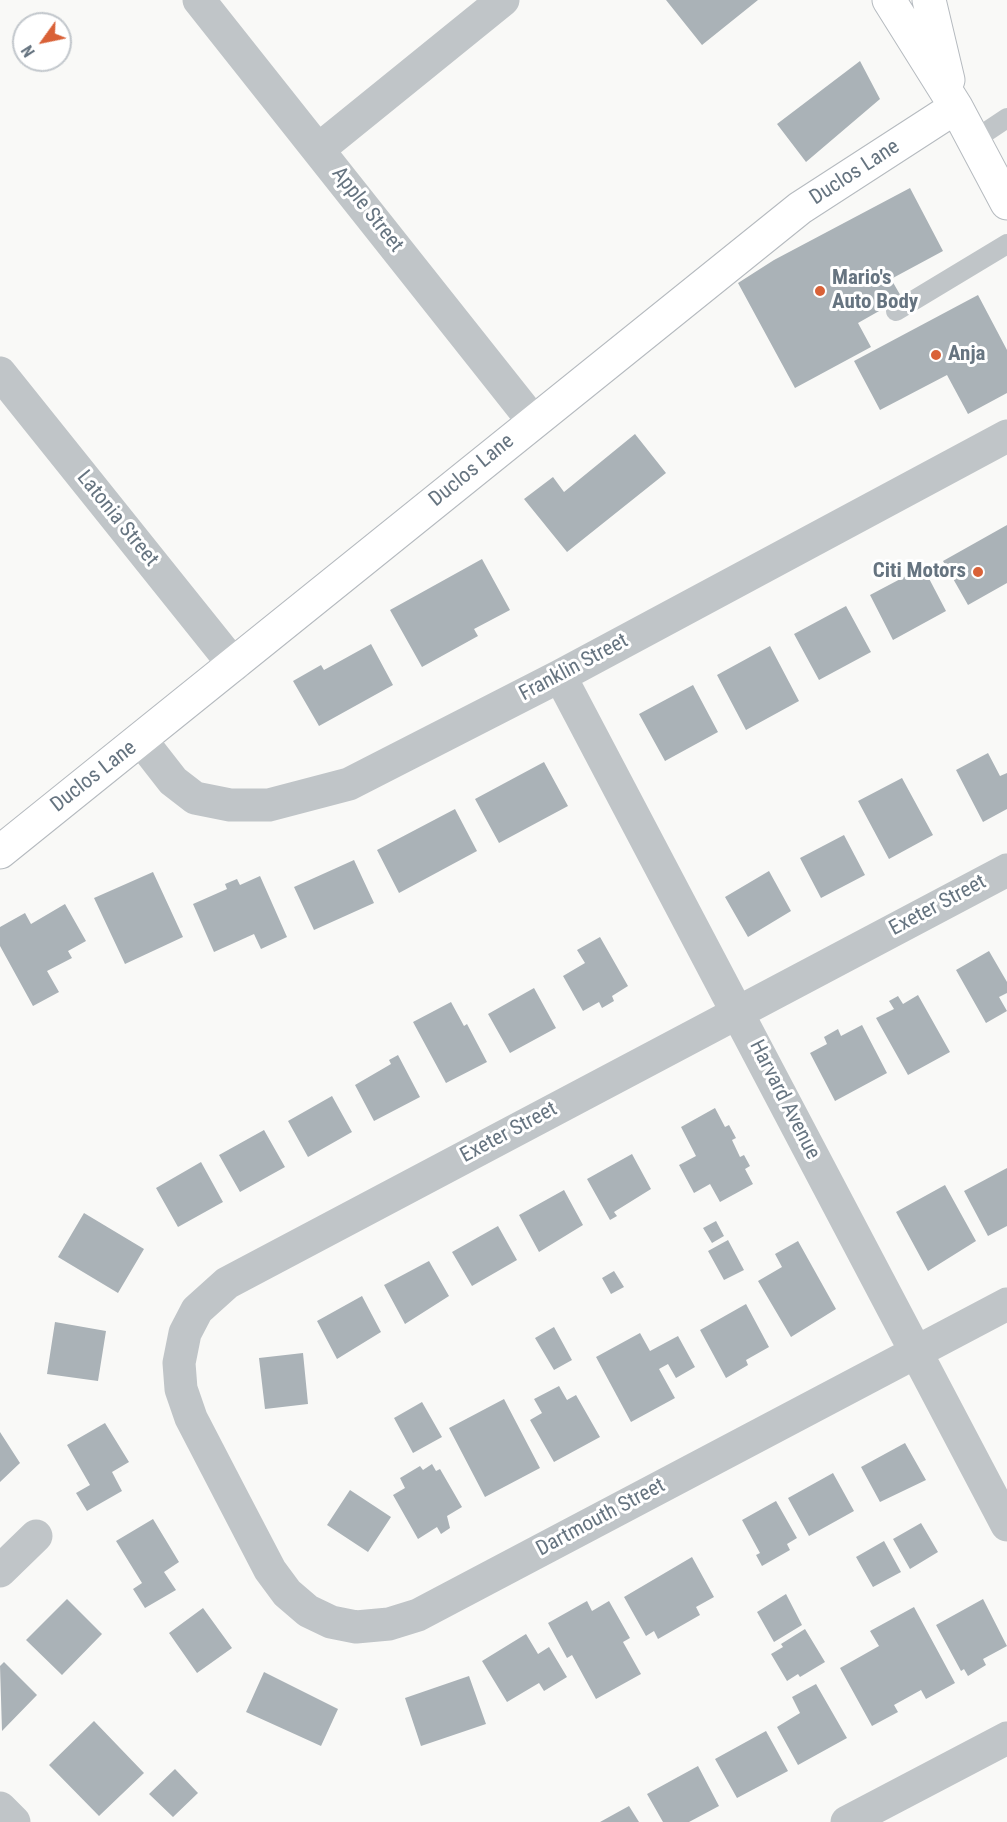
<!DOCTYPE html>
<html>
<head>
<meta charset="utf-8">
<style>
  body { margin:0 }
  #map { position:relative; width:1007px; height:1822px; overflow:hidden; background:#f9f9f7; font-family:"Roboto Condensed",sans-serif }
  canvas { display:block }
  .north { position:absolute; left:12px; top:12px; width:60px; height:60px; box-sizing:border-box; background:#fff; border:2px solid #c2c7cc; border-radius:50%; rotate:237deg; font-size:16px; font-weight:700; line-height:24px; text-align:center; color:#667480 }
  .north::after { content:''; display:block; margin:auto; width:21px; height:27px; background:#d96137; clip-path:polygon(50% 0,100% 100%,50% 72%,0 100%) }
</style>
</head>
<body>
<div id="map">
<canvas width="1007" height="1822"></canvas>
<div class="north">N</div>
</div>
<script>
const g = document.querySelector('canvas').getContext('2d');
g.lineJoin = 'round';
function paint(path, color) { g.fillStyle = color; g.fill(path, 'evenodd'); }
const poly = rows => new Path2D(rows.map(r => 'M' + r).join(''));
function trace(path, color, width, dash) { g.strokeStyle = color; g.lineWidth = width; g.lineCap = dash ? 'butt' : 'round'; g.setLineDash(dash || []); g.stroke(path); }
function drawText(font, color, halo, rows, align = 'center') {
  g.font = font + ' "Roboto Condensed",sans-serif'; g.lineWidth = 6; g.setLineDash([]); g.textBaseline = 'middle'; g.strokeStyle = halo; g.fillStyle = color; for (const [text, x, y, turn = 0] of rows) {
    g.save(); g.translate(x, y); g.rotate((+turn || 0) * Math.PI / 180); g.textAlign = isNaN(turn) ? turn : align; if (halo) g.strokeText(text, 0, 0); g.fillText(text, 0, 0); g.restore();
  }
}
const building = poly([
  [666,0,758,0,702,45],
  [860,61,880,99,806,162,777,124],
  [910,188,943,251,891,279,902,298,858,323,871,347,795,388,738,283,774,260],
  [978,295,1007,350,1007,393,968,414,947,375,880,410,854,361],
  [635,434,666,473,567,552,524,499,553,477,564,492],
  [1007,525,1007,583,968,605,943,561],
  [482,559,510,610,474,629,478,636,422,667,390,610],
  [923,567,946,611,893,640,870,595],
  [846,606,871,652,819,680,794,634],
  [371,644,393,685,319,726,293,681,321,665,324,670],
  [770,646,799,701,746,730,717,675],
  [693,685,718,732,665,761,639,714],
  [988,753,1000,776,1007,773,1007,809,983,822,956,770],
  [544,762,568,806,499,843,475,799],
  [902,778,933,835,889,859,858,801],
  [455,809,477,851,399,893,377,850],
  [844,835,865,875,821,898,800,858],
  [354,860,374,903,314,930,294,887],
  [769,871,791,911,748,937,725,897],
  [153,872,183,937,125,964,94,898],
  [260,876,287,937,261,949,254,934,214,952,193,904,227,889,225,884,237,879,240,885],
  [65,904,86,941,68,951,72,958,47,971,59,992,33,1006,0,946,0,927,25,913,31,924],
  [600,937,628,986,612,996,614,1001,602,1008,599,1002,583,1011,563,976,585,963,577,950],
  [989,951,1007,982,1007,993,999,997,1007,1011,986,1023,956,970],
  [534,988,556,1028,510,1053,488,1014],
  [918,995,950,1052,908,1075,876,1018,894,1009,889,1001,898,996,903,1004],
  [451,1002,464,1026,467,1024,487,1062,446,1083,413,1022],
  [862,1025,887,1073,835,1101,810,1053,827,1044,824,1037,838,1029,841,1036],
  [398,1055,420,1097,374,1121,355,1085,391,1064,389,1060],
  [332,1096,352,1132,308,1157,288,1121],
  [715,1108,725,1127,729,1125,736,1138,732,1140,740,1157,744,1155,750,1166,745,1169,753,1184,720,1202,710,1184,694,1193,679,1165,696,1156,681,1127],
  [264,1130,285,1167,240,1192,219,1155],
  [632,1154,651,1189,614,1212,617,1216,610,1220,587,1179],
  [201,1162,223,1202,178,1227,156,1188],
  [1007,1168,1007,1226,988,1236,964,1191],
  [945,1185,976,1241,928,1271,896,1212],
  [564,1190,583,1225,539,1252,519,1215],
  [84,1213,144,1249,118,1293,58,1257],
  [716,1221,724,1236,712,1243,703,1228],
  [498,1226,517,1260,472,1286,452,1252],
  [728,1240,744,1270,724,1280,708,1251],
  [798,1241,836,1309,791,1337,758,1281,782,1267,775,1254],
  [429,1261,449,1296,405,1324,384,1285],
  [614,1271,624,1287,611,1294,602,1278],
  [362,1296,381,1332,337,1359,317,1321],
  [746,1304,769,1347,746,1360,748,1365,726,1378,700,1330],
  [55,1322,106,1331,98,1381,47,1374],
  [554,1327,572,1360,554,1370,535,1338],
  [640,1333,650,1351,678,1336,695,1367,676,1378,668,1364,659,1369,675,1398,631,1422,596,1357],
  [303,1353,308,1404,265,1409,259,1358],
  [559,1386,567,1400,576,1395,600,1437,554,1462,530,1420,542,1413,534,1399],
  [504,1399,540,1468,485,1497,449,1428],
  [422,1402,442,1437,413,1453,394,1418],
  [105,1423,129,1462,112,1472,122,1491,87,1511,76,1493,90,1485,67,1445],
  [0,1432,20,1463,0,1482],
  [905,1443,926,1480,880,1502,861,1467],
  [432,1464,436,1471,440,1469,462,1507,447,1516,450,1528,441,1534,437,1527,418,1539,393,1495,405,1488,400,1478,420,1466,423,1470],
  [833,1473,854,1511,809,1536,788,1498],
  [350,1490,391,1517,368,1552,327,1525],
  [776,1501,797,1538,787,1544,790,1550,762,1566,756,1555,760,1553,742,1520],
  [153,1519,179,1562,164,1572,176,1590,145,1608,133,1589,142,1583,116,1541],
  [921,1523,938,1552,910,1569,893,1539],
  [884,1541,901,1572,873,1587,856,1557],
  [692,1557,714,1597,696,1607,700,1615,658,1639,654,1631,646,1636,624,1597],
  [786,1594,802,1625,774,1642,757,1612],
  [67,1599,102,1634,62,1675,26,1640],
  [983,1599,1007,1646,983,1659,986,1665,968,1676,964,1669,961,1671,936,1625],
  [587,1601,592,1611,609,1601,630,1638,623,1642,641,1674,596,1699,572,1655,567,1658,548,1623],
  [914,1607,955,1683,926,1699,921,1690,894,1705,898,1712,872,1726,840,1668,879,1646,870,1631],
  [203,1608,232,1648,197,1673,169,1633],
  [805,1629,825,1662,800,1677,798,1674,787,1681,771,1654,783,1647,781,1644],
  [526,1634,538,1654,549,1647,567,1677,544,1691,539,1683,507,1702,482,1661],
  [4,1662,37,1695,2,1731,0,1666],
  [264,1672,338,1709,321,1746,246,1712],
  [469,1676,486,1724,421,1746,405,1698],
  [816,1684,847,1738,798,1765,777,1727,800,1713,792,1697],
  [94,1721,144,1773,99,1816,49,1765],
  [766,1731,788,1771,737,1798,715,1759],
  [698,1766,719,1806,689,1822,663,1822,647,1794],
  [175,1769,198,1793,173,1817,149,1794],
  [629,1806,639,1822,600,1822]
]);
const lane = poly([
  [974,140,1007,118],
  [896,311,1007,244]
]);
const street = poly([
  [199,0,533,421],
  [319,149,503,0],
  [0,373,234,665],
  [560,676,1007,1525],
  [141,740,173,781,195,798,230,805,269,805,349,784,560,676,1007,436],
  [1007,870,227,1283,197,1310,185,1333,179,1363,181,1389,191,1418,233,1499,270,1570,287,1593,308,1611,331,1622,356,1627,389,1624,418,1615,1007,1304],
  [0,1571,36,1536],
  [0,1808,14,1822],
  [847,1822,1007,1738]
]);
const secondary = poly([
  [889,0,956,107,1007,203],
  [929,0,948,80],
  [0,852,800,208,956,107]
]);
const markers = [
  [820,291,6,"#d96137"],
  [936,355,6,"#d96137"],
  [978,572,6,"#d96137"]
];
const streetNames = [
  ["Duclos Lane",855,173,-33],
  ["Apple Street",367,210,52],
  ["Duclos Lane",472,471,-39],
  ["Latonia Street",117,519,51],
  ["Franklin Street",574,668,-28],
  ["Duclos Lane",94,777,-38],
  ["Exeter Street",938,906,-28],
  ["Harvard Avenue",784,1100,63],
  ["Exeter Street",509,1133,-28],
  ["Dartmouth Street",601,1518,-28]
];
const poiNames = [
  ["Mario's",832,279],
  ["Auto Body",832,303],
  ["Anja",948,355],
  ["Citi Motors",966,572,"right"]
];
paint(building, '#aab2b7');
trace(secondary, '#b5babf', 35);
trace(lane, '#c0c5c8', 20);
trace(street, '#c0c5c8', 33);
trace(secondary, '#fff', 33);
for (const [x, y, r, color] of markers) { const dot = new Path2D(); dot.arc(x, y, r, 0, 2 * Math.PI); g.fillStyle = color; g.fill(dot); trace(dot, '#fff', 2); }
drawText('21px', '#667480', '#fff', streetNames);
drawText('bold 21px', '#667480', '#fff', poiNames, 'left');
</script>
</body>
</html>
